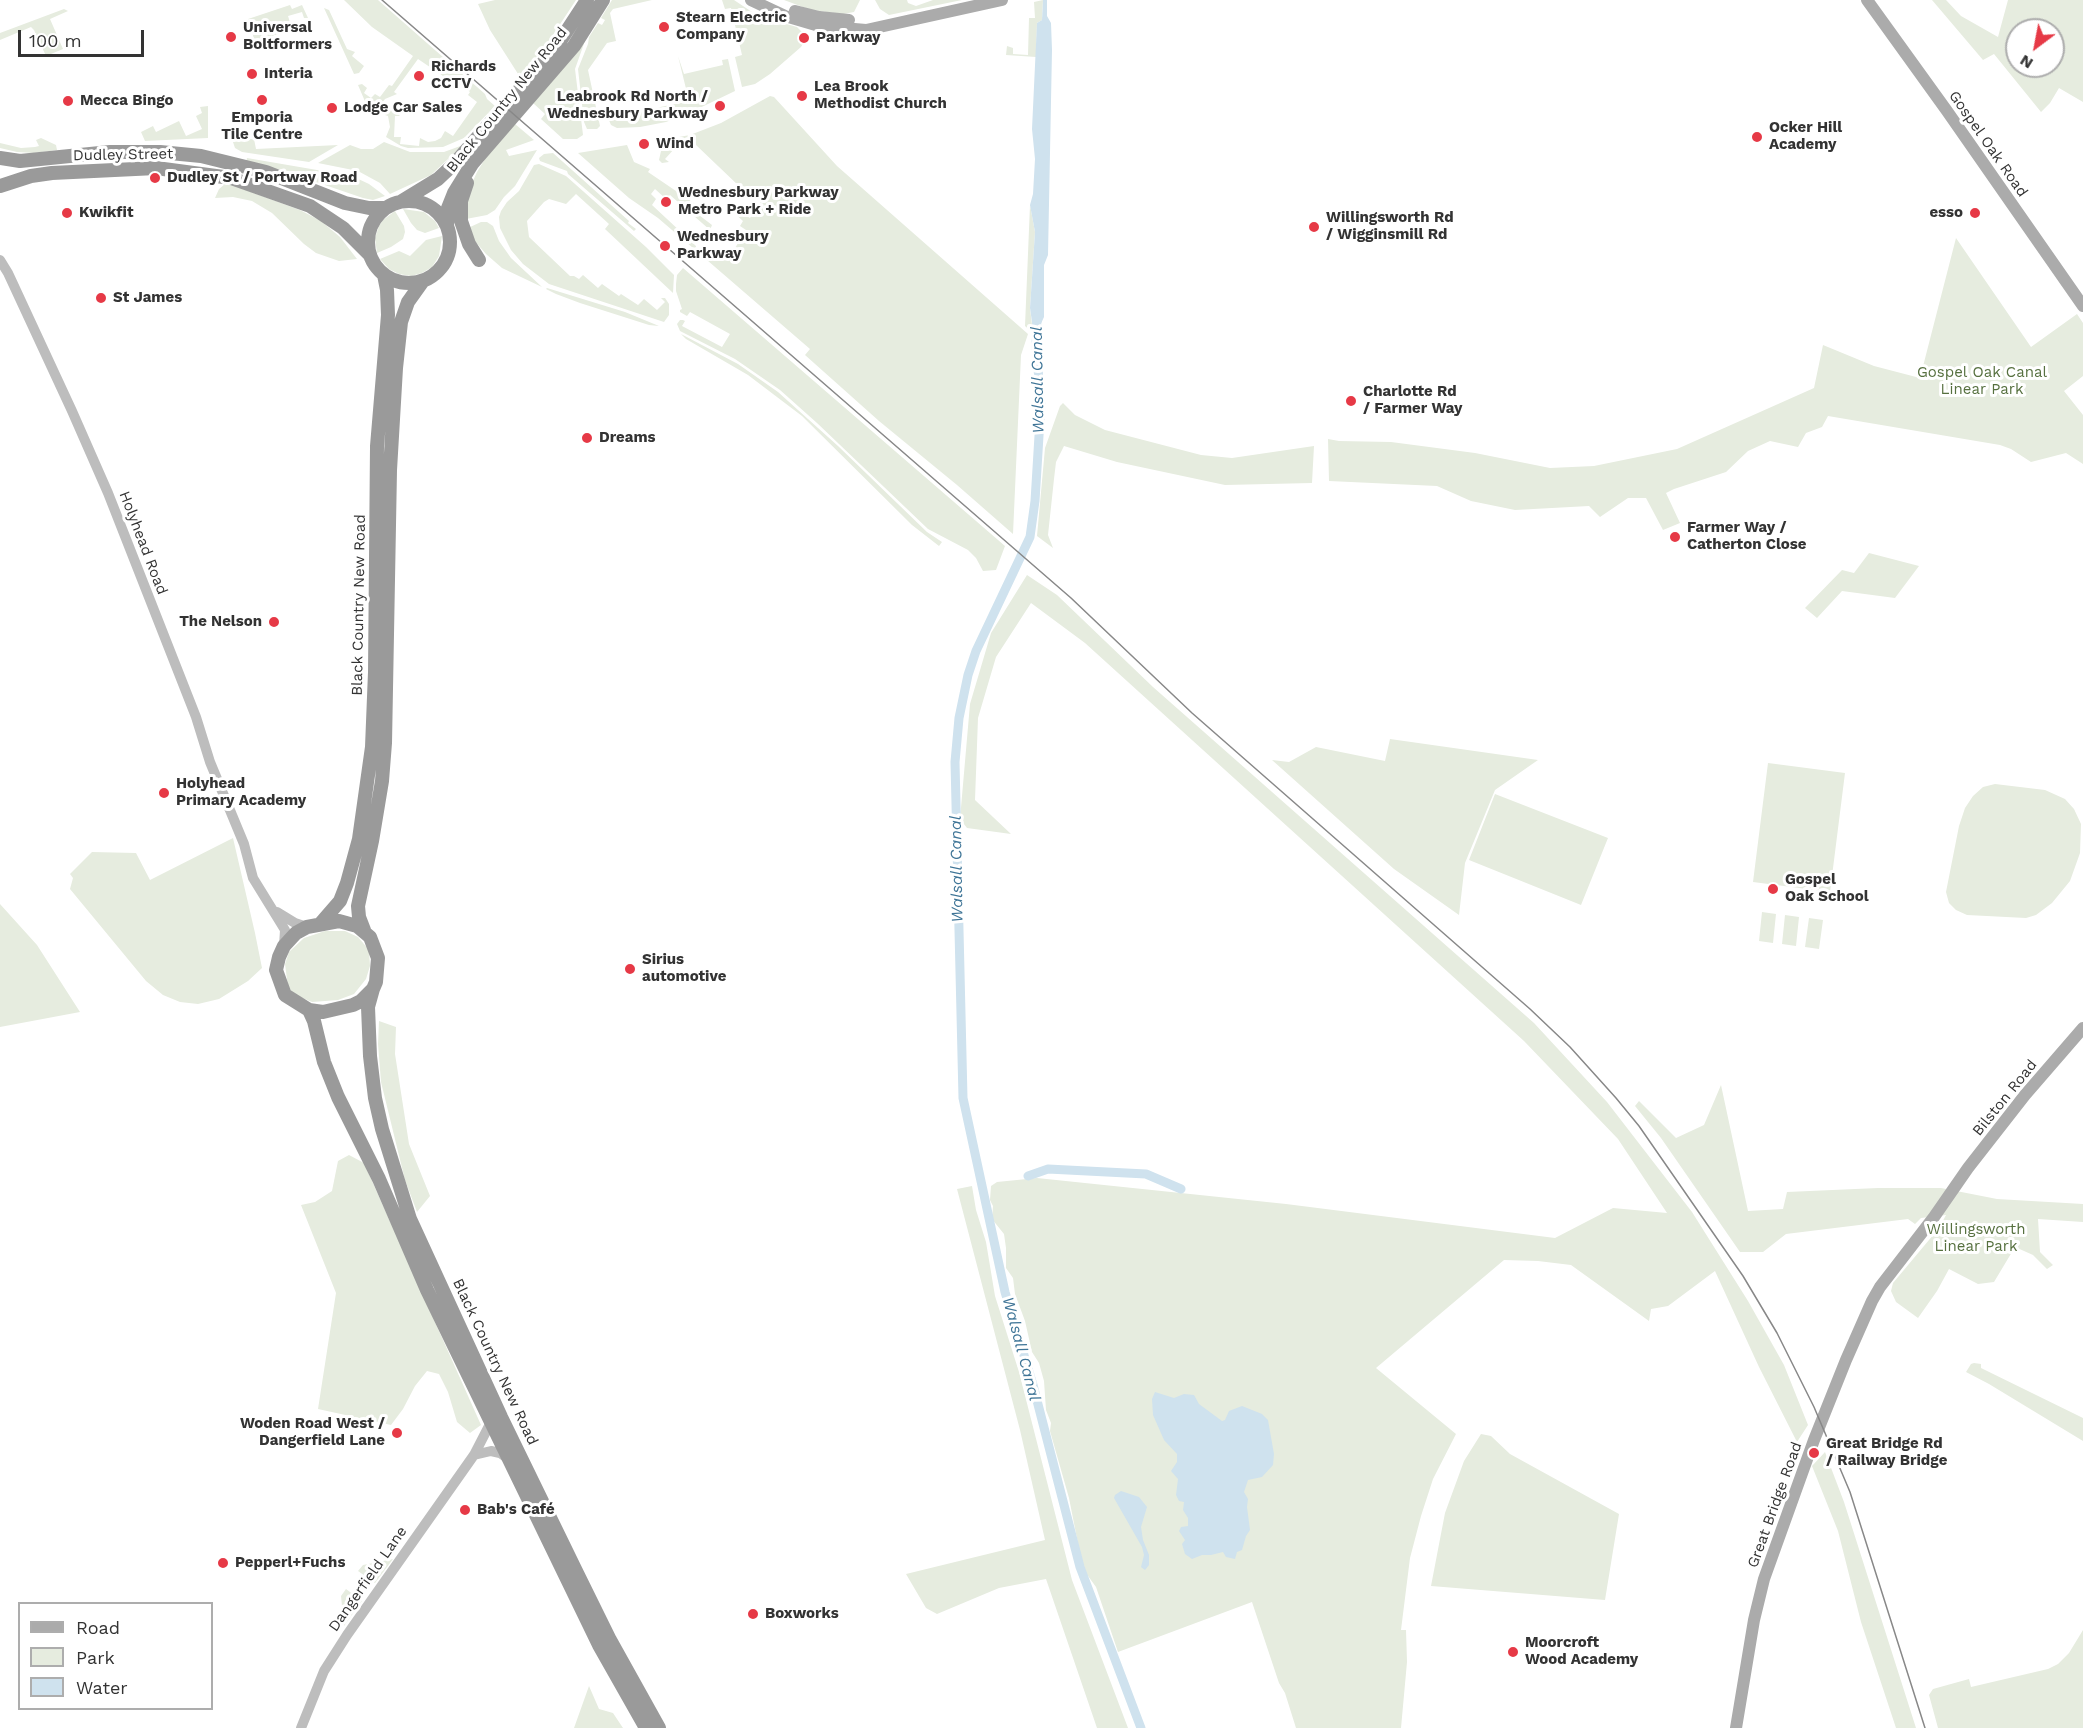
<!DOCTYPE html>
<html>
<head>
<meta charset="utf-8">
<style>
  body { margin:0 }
  #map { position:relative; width:2083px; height:1728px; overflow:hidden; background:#fff; font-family:"Work Sans",sans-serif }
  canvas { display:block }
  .legend { position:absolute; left:18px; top:1602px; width:195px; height:108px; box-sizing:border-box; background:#fff; border:2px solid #adadad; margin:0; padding:8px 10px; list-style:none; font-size:18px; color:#333 }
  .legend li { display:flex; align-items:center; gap:12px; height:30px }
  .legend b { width:30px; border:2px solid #adadad }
  .north { position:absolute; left:2005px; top:18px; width:60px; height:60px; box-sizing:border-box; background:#fff; border:2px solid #adadad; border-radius:50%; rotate:212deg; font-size:16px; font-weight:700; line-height:24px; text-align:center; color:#333 }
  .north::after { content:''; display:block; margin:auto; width:21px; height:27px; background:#e63946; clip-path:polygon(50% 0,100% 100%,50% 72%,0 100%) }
  .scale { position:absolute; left:18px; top:30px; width:126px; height:27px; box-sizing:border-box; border:3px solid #333; border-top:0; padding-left:8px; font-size:18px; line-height:21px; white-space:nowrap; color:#333; -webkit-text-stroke:4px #fff; paint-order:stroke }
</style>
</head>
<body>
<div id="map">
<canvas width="2083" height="1728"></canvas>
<ul class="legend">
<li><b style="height:8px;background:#ababab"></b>Road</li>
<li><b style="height:16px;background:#e6ecdf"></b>Park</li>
<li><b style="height:16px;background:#cfe2ee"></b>Water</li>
</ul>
<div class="north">N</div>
<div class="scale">100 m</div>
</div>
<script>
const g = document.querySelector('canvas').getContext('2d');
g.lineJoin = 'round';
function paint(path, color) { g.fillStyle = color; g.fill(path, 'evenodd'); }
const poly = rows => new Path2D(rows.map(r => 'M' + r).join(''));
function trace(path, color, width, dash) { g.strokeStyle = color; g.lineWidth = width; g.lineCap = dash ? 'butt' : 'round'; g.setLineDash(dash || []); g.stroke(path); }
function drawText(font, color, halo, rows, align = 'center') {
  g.font = font + ' "Work Sans",sans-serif'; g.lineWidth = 6; g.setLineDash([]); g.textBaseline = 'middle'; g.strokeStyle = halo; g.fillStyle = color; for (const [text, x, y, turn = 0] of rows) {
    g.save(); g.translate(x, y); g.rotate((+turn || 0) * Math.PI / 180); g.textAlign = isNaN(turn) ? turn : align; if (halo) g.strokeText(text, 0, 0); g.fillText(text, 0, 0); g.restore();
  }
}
const green = poly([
  [344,0,378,0,485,94,487,99,495,106,464,138,443,147,408,148,401,146,386,137,390,127,388,116,385,115,388,111,394,110,400,116,395,116,394,137,401,137,400,144,419,146,420,138,428,142,435,141,441,138,445,131,453,136,477,102,468,95,470,92,448,76,446,78,418,59,394,92,397,94,385,99,379,107,367,106,358,85,362,84,367,88,364,93,371,98,375,94,380,97,389,85,392,86,413,56,372,27],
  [495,0,576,0,549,41,520,77,490,30,478,4],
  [612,0,652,0,613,9,610,13,616,41,607,43,588,70,600,126,597,129,587,129,584,122,578,69,588,44,589,37,598,23,602,25,605,20,601,18],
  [722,0,734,0,758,16,797,27,803,33,804,42,801,47,770,74,755,84,742,87,735,57,742,55,731,8,725,9],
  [784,0,860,0,854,12,843,14,811,10],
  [875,0,907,0,908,3,916,6,933,0,962,0,889,15,880,9],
  [1043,0,1042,20,1037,23,1036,57,1006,55,1007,46,1013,48,1013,54,1028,55,1029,18,1035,18,1034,2],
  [1932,0,1946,0,1961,16,1998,37,2008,0,2083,0,2083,102,2059,88,2050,103,2041,112,1994,54,1983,60],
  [2017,30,2053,30,2053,66,2017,66],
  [290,5,292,9,302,5,308,18,304,18,302,12,288,16,292,29,255,42,248,19],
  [324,8,329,10,347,49,355,52,352,56,364,66,359,73,354,74],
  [64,9,68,11,50,19,63,49,46,56,34,30,31,27,0,40,0,33],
  [586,38,575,69,583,135,577,139,563,139,541,119,545,114,533,103],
  [678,56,684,74,723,65,722,60,728,59,735,91,685,115,666,122,640,127,617,128,611,125,608,118,689,101],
  [770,96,774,97,837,166,1028,334,1021,355,1013,534,957,485,879,421,805,355,810,349,700,254,698,250,703,250,719,260,723,254,729,258,746,230,740,226,743,221,733,212,729,215,728,214,735,209,750,218,761,201,740,187,696,145,685,143,675,148,665,159,669,162,662,163,659,160,663,142,668,139,690,135,721,123],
  [208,106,208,138,145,141,141,132,153,126,156,132,179,121,186,136,202,129,196,116,202,113,200,107],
  [515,124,534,140,506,150,509,156,537,150,515,186,504,197,495,210,487,215,466,219,467,194,477,172,488,154],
  [41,138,56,145,57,150,34,153,17,152,0,148,0,143,21,148,35,147,39,146,36,140],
  [232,139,254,139,256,149,338,145,309,162,242,152,235,148],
  [384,142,410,152,444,152,463,145,431,175,390,194,380,183,358,171,318,163,350,145,361,149,373,149],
  [627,145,634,162,650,169,648,172,701,208,699,215,712,225,710,230,670,195,666,199,655,189,651,194,656,199,652,205,696,246,696,248,693,248,658,218,629,198,578,153],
  [553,153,629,221,628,223,636,229,634,231,568,174,567,171,540,161,539,158,544,154],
  [247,158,352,176,369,184,385,196,373,200,363,198,278,169,277,171,246,162],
  [539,164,566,176,646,247,674,275,673,293,605,229,609,224,576,194,566,204,549,199,544,202,527,221,529,237,570,276,574,276,579,279,583,275,598,288,602,284,619,296,621,294,638,305,644,299,657,310,665,302,661,298,665,298,669,304,669,315,664,322,549,284,523,264,511,250,500,228,499,217,501,211,507,202,519,191,534,165],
  [225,184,232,185,300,210,321,221,340,237,357,259,339,261,316,253,304,244,272,213,252,201,233,197,215,198,219,189],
  [1030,205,1035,232,1030,308,1033,333,1025,326],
  [403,209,424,212,435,221,439,228,425,233,417,230,411,223],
  [395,211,404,226,405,232,403,239,391,247,377,253,375,238,379,226,383,220],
  [481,222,487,222,493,226,499,241,511,258,542,287,502,268,486,254,473,239,468,228],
  [442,236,439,256,432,267,422,273,411,276,399,274,389,269,380,259,399,251,410,256,426,240],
  [1956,238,2031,347,2077,314,2083,323,2083,376,2064,391,2083,415,2083,464,2066,453,2031,462,2011,449,2000,445,1828,416,1822,427,1806,433,1798,447,1770,441,1748,451,1726,472,1674,489,1666,493,1680,523,1663,530,1646,498,1628,498,1600,517,1589,506,1515,510,1471,501,1437,486,1329,481,1328,439,1339,441,1391,442,1475,453,1550,468,1594,466,1677,449,1814,388,1823,345,1874,366,1920,378],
  [683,268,1005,546,996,570,983,571,976,558,968,550,928,529,817,423,780,390,735,359,680,331,677,324,680,320,683,320,685,321,682,326,722,347,730,334,690,312,687,316,680,312,680,310,682,309,676,291,676,284,677,275],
  [547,288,625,312,659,326,649,325,580,303,556,294,546,289],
  [681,334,738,364,778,392,838,446,927,532,942,542,939,546,912,525,802,416,748,375,686,339],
  [1063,403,1075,415,1105,430,1201,455,1232,458,1314,446,1312,483,1225,485,1117,462,1064,446,1056,462,1054,479,1048,535,1053,548,1037,536,1045,448,1060,406],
  [1869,553,1919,566,1895,598,1842,591,1817,618,1805,608,1842,570,1854,573],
  [1027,575,1057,595,1153,687,1534,1023,1607,1102,1692,1212,1748,1301,1784,1365,1808,1425,1797,1442,1759,1367,1715,1271,1668,1306,1651,1309,1649,1321,1571,1265,1538,1261,1504,1260,1376,1368,1456,1434,1433,1479,1421,1516,1410,1558,1401,1630,1406,1630,1407,1662,1401,1728,1296,1728,1285,1693,1279,1683,1252,1602,1118,1652,1096,1587,1083,1569,1069,1498,1050,1431,1051,1423,1046,1410,1044,1381,1039,1363,1032,1352,1025,1321,1015,1294,1013,1278,1006,1268,1006,1248,1004,1234,992,1219,993,1206,990,1200,991,1186,997,1182,1037,1178,1286,1204,1555,1238,1613,1208,1667,1213,1618,1139,1524,1041,1085,643,1031,603,996,657,978,718,975,800,1011,834,967,828,960,819,970,704,991,633],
  [1390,739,1538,760,1495,790,1465,863,1459,915,1394,869,1272,760,1289,762,1316,747,1385,761],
  [1768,763,1845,773,1830,892,1753,882],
  [1995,784,2045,790,2065,799,2074,809,2081,824,2080,853,2070,881,2052,903,2036,915,2026,918,1967,915,1956,910,1949,903,1946,892,1959,826,1965,808,1973,796,1983,787],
  [1495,794,1608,838,1581,905,1469,860],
  [233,838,255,933,262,968,248,981,219,999,198,1004,180,1002,163,995,146,981,70,889,73,878,70,874,92,852,136,853,150,880],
  [0,904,37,945,80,1012,0,1027],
  [1762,912,1776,914,1773,943,1759,941],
  [1785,915,1799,917,1796,946,1782,944],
  [1809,918,1823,920,1819,949,1805,947],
  [325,931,345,931,358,937,369,950,370,966,366,979,354,994,338,1000,312,1002,295,995,288,987,285,964,289,952,304,938],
  [379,1021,396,1027,395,1054,409,1144,430,1196,417,1212,405,1180,381,1082,378,1044],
  [1721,1085,1748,1211,1783,1209,1787,1192,1878,1188,1941,1188,1997,1199,2083,1204,2083,1222,2038,1219,2040,1252,2053,1265,2047,1269,2033,1255,2015,1247,1994,1282,1978,1284,1949,1269,1937,1291,1918,1318,1896,1302,1891,1291,1893,1283,1939,1228,1946,1215,1921,1218,1915,1224,1908,1219,1786,1234,1763,1252,1740,1252,1661,1138,1635,1106,1639,1101,1676,1138,1704,1125],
  [349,1155,364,1163,481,1425,470,1433,457,1422,448,1392,439,1374,427,1371,415,1386,403,1409,391,1425,318,1409,336,1293,301,1205,315,1202,332,1191,338,1161],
  [972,1186,976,1210,986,1242,995,1296,1019,1372,1072,1580,1128,1728,1097,1728,1046,1579,999,1588,937,1614,926,1608,906,1574,1045,1540,1020,1430,957,1189],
  [1974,1363,1981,1364,1981,1368,2083,1418,2083,1441,1989,1384,1966,1372,1971,1364],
  [1481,1434,1491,1436,1510,1454,1619,1514,1605,1600,1431,1586,1445,1513,1464,1461],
  [1825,1452,1844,1502,1916,1728,1896,1728,1861,1622,1838,1531,1812,1466],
  [393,1559,375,1583,358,1571,363,1565],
  [346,1589,362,1601,344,1626,341,1596],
  [2083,1630,2083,1728,1938,1728,1929,1695,1933,1689,1969,1679,1971,1687,2048,1669,2058,1664,2069,1653],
  [589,1686,599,1709,613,1713,623,1728,574,1728]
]);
const water = poly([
  [1043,0,1047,0,1047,16,1051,23,1052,50,1048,255,1044,265,1044,317,1039,328,1033,329,1030,308,1035,232,1030,205,1033,194,1035,159,1032,129,1037,23,1042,20],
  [1155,1392,1174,1398,1184,1394,1194,1395,1199,1404,1222,1421,1225,1420,1229,1411,1242,1406,1262,1414,1268,1420,1274,1454,1273,1465,1262,1477,1248,1480,1244,1492,1248,1499,1247,1507,1250,1530,1246,1536,1242,1550,1237,1552,1235,1559,1226,1557,1223,1552,1211,1555,1202,1555,1192,1559,1185,1554,1182,1544,1185,1540,1179,1531,1181,1527,1188,1526,1188,1518,1183,1510,1184,1502,1179,1501,1176,1495,1178,1479,1171,1471,1177,1462,1177,1454,1164,1440,1153,1415,1152,1399],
  [1121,1491,1139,1497,1147,1507,1141,1527,1143,1540,1149,1555,1149,1565,1145,1570,1141,1567,1144,1555,1142,1547,1114,1498,1115,1495]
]);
const canal = poly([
  [1037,317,1036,346,1041,403,1035,501,1030,537,976,651,968,675,959,718,955,762,963,1098,1005,1292,1033,1385,1080,1567,1141,1728],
  [1028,1176,1048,1169,1146,1174,1181,1189]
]);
const secondary = poly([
  [0,260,8,273,72,411,108,493,196,717,210,762,244,844,253,878,285,930,284,946],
  [277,912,295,923,307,927],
  [474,1455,491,1451,500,1453,510,1460],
  [301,1728,324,1671,347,1635,474,1455,491,1422]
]);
const primary = poly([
  [751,0,785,16,819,26,866,30,1002,0],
  [1867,0,1947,111,2083,306],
  [795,11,819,17,849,20],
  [1736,1728,1754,1620,1764,1579,1814,1440,1846,1360,1872,1301,1880,1287,1934,1217,1968,1168,2025,1095,2083,1028]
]);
const highway = poly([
  [0,158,20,161,110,152,160,152,201,156,266,172,345,203,369,208,385,208],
  [467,183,461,201,461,221,469,244,479,260],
  [0,186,31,176,52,173,156,168,231,178,310,206,343,228,370,255],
  '368 242a41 41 0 1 1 82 0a41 41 0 1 1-82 0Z',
  [402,201,438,179,454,164,555,49,587,0],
  [447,225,448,208,454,193,472,164,574,46,603,0],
  [339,921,357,926,370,937,378,958,376,982,373,989,361,1001,353,1005,323,1012,309,1010,285,995,276,970,279,957,284,946,296,933,307,927,339,921],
  [320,924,340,901,347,883,359,839,372,747,375,672,377,446,388,315,387,290,384,275],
  [364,930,359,917,358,906,372,841,382,781,385,743,390,470,396,368,401,322,408,302,423,281],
  [373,989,368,1007,370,1056,375,1098,382,1129,410,1219,501,1417,576,1571,610,1640,659,1728],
  [309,1010,314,1021,324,1062,338,1097,379,1179,427,1290,599,1645,646,1728]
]);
const tram = poly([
  [382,0,1071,598,1192,713,1530,1009,1570,1047,1616,1098,1639,1126,1743,1276,1777,1333,1814,1407,1850,1492,1925,1728]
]);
const markers = [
  [664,27,6,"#e63946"],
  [231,37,6,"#e63946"],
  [804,38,6,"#e63946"],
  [252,74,6,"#e63946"],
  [419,76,6,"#e63946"],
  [802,96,6,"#e63946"],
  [262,100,6,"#e63946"],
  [68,101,6,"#e63946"],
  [720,106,6,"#e63946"],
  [332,108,6,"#e63946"],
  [1757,137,6,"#e63946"],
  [644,144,6,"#e63946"],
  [155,178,6,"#e63946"],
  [666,202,6,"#e63946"],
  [67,213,6,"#e63946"],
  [1975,213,6,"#e63946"],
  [1314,227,6,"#e63946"],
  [665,246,6,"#e63946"],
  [101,298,6,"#e63946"],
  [1351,401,6,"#e63946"],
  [587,438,6,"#e63946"],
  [1675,537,6,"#e63946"],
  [274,622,6,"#e63946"],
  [164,793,6,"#e63946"],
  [1773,889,6,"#e63946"],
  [630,969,6,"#e63946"],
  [397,1433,6,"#e63946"],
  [1814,1453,6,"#e63946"],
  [465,1510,6,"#e63946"],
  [223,1563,6,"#e63946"],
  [753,1614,6,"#e63946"],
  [1513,1652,6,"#e63946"]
];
const poiNames = [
  ["Stearn Electric",676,18],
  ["Company",676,35],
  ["Universal",243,28],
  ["Boltformers",243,45],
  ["Parkway",816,38],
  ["Richards",431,67],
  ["CCTV",431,84],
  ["Interia",264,74],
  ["Lea Brook",814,87],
  ["Methodist Church",814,104],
  ["Leabrook Rd North /",708,97,"right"],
  ["Wednesbury Parkway",708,114,"right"],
  ["Mecca Bingo",80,101],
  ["Lodge Car Sales",344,108],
  ["Emporia",262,118,"center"],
  ["Tile Centre",262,135,"center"],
  ["Ocker Hill",1769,128],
  ["Academy",1769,145],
  ["Wind",656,144],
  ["Dudley St / Portway Road",167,178],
  ["Wednesbury Parkway",678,193],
  ["Metro Park + Ride",678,210],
  ["Kwikfit",79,213],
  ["esso",1963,213,"right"],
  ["Willingsworth Rd",1326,218],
  ["/ Wigginsmill Rd",1326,235],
  ["Wednesbury",677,237],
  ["Parkway",677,254],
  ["St James",113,298],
  ["Charlotte Rd",1363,392],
  ["/ Farmer Way",1363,409],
  ["Dreams",599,438],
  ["Farmer Way /",1687,528],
  ["Catherton Close",1687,545],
  ["The Nelson",262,622,"right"],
  ["Holyhead",176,784],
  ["Primary Academy",176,801],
  ["Gospel",1785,880],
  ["Oak School",1785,897],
  ["Sirius",642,960],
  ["automotive",642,977],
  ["Woden Road West /",385,1424,"right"],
  ["Dangerfield Lane",385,1441,"right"],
  ["Great Bridge Rd",1826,1444],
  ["/ Railway Bridge",1826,1461],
  ["Bab's Café",477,1510],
  ["Pepperl+Fuchs",235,1563],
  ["Boxworks",765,1614],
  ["Moorcroft",1525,1643],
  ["Wood Academy",1525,1660]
];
const streetNames = [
  ["Black Country New Road",507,100,-51],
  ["Gospel Oak Road",1988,144,55],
  ["Dudley Street",123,155,-1],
  ["Holyhead Road",143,543,69],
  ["Black Country New Road",359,605,-89],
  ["Bilston Road",2005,1098,-51],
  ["Black Country New Road",495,1362,65],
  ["Great Bridge Road",1775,1505,-70],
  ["Dangerfield Lane",368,1579,-55]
];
const parkNames = [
  ["Gospel Oak Canal",1982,373],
  ["Linear Park",1982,390],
  ["Willingsworth",1976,1230],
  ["Linear Park",1976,1247]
];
const waterNames = [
  ["Walsall Canal",1038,380,-91],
  ["Walsall Canal",957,869,-91],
  ["Walsall Canal",1021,1349,75]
];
paint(green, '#e6ecdf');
paint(water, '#cfe2ee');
trace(canal, '#cfe2ee', 9);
trace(secondary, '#bdbdbd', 10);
trace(primary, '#ababab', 12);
trace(highway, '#9a9a9a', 14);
trace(tram, '#888', 1.5);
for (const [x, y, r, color] of markers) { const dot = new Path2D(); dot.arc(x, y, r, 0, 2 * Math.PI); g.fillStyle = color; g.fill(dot); trace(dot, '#fff', 2); }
drawText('bold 15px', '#333', '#fff', poiNames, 'left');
drawText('15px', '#333', '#fff', streetNames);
drawText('15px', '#56703f', '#fff', parkNames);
drawText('italic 16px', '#3f7597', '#fff', waterNames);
</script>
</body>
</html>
